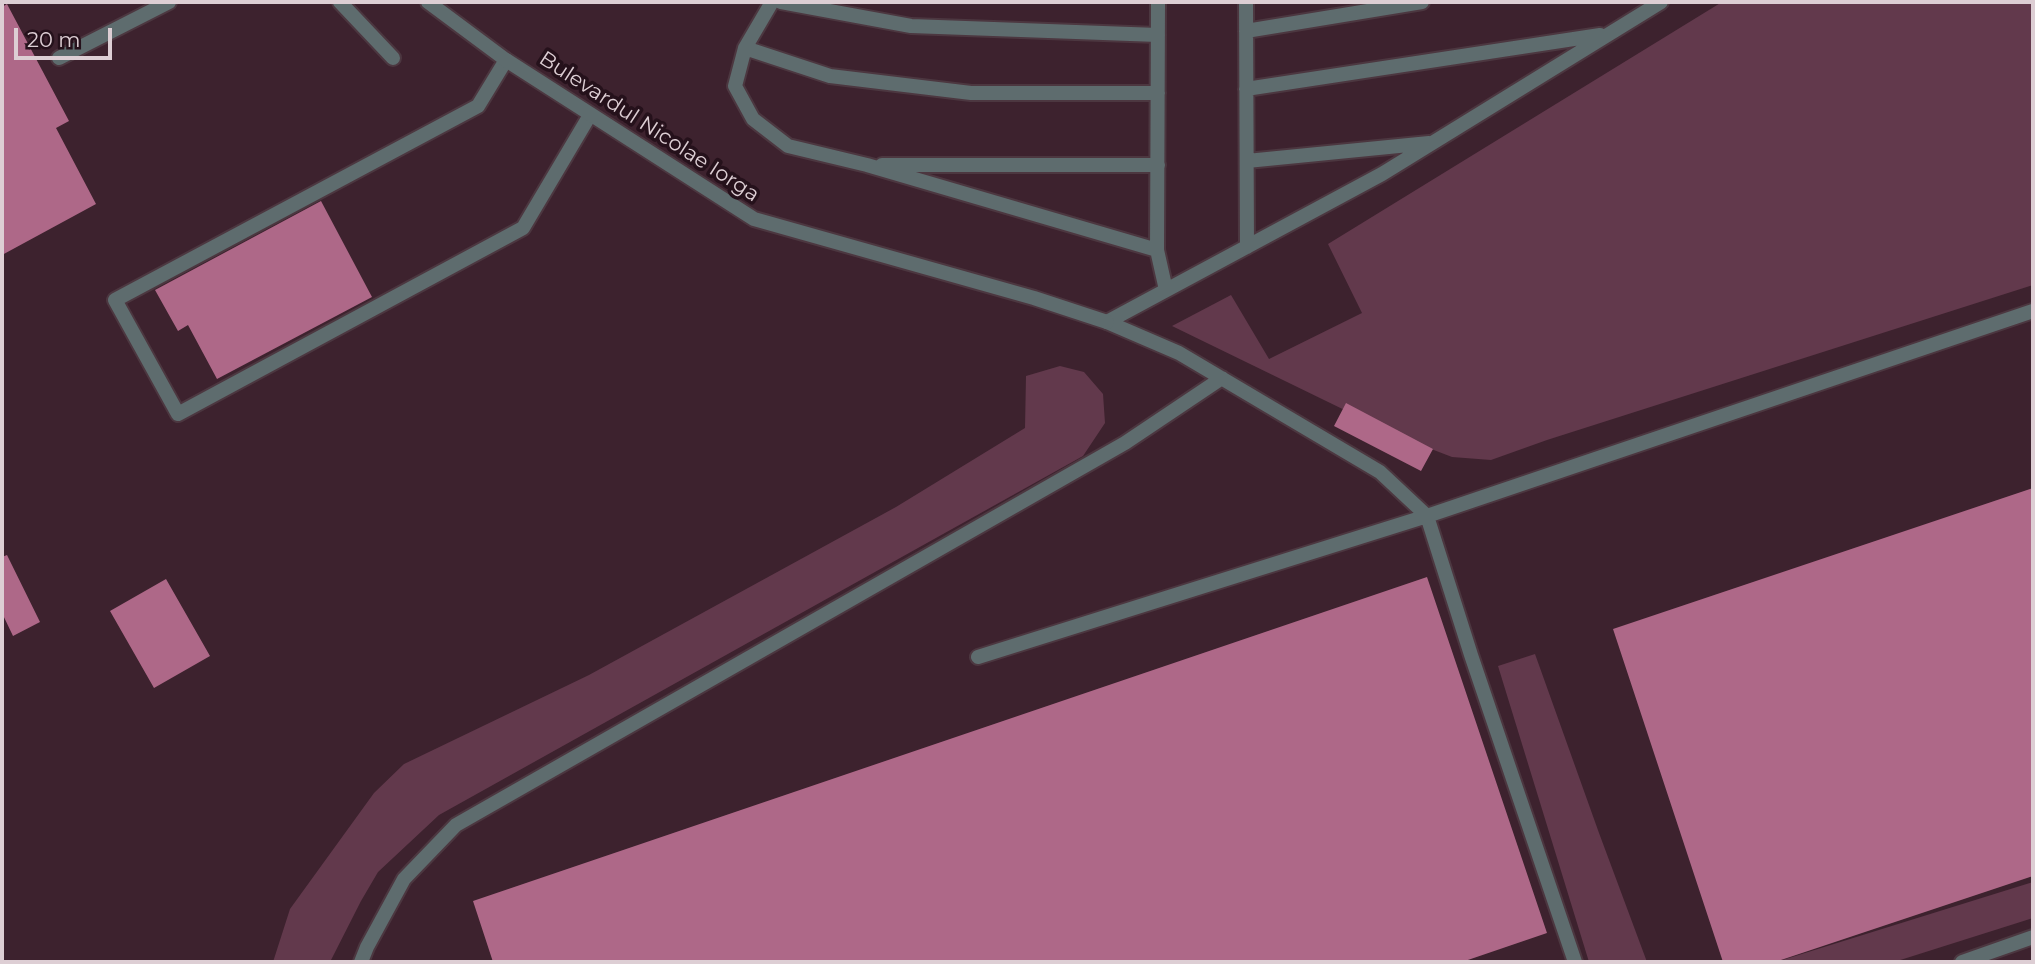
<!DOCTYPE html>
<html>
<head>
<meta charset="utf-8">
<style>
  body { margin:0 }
  #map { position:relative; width:2035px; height:964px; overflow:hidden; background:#301a24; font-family:Montserrat,sans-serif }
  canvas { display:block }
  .frame { position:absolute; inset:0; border:4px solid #ddced4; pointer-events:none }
  .scale { position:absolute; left:14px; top:28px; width:98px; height:32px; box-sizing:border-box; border:4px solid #ddced4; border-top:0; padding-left:9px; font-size:21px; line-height:24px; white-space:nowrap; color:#ddced4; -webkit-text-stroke:5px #25111b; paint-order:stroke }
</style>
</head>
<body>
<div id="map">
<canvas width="2035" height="964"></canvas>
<div class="frame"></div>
<div class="scale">20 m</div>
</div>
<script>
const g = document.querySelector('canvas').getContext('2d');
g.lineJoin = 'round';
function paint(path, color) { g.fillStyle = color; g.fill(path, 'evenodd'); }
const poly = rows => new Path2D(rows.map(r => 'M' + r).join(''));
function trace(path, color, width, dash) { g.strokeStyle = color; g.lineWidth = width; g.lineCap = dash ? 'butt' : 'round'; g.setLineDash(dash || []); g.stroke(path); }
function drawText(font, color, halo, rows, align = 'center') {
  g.font = font + ' Montserrat,sans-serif'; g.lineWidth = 7; g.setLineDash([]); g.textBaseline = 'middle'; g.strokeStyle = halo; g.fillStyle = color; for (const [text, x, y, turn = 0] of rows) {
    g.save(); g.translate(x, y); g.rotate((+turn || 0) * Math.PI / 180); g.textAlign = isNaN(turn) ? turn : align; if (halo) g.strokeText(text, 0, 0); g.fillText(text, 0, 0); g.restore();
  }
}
const built = poly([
  [2,2,2033,2,2033,962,2,962]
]);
const green = poly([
  [1722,2,2033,2,2033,285,1547,440,1491,460,1452,457,1400,437,1172,326,1231,295,1269,359,1362,313,1328,244],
  [1060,366,1084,372,1103,394,1105,423,1083,456,439,815,378,872,361,901,330,962,273,962,290,909,374,793,404,764,589,675,896,507,1025,428,1026,376],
  [1535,654,1599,833,1647,962,1589,962,1498,666],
  [2033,882,2033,918,1894,962,1776,962]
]);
const building = poly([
  [7,4,69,121,56,128,96,204,2,255,2,7],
  [321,201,372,297,217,379,188,325,178,331,155,290],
  [1346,403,1433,449,1421,471,1334,426],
  [2033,488,2033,876,1775,962,1723,962,1613,629],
  [7,555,40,622,13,636,2,613,2,557],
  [1427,577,1547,933,1462,962,493,962,473,901],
  [166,579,210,656,154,688,110,611]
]);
const service = poly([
  [340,2,393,58],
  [772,2,745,48,735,86,753,119,788,146,867,165,1157,250],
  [781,2,911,26,1158,35],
  [1158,2,1157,250,1166,290],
  [1246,2,1247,247],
  [1246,31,1422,2],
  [745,48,830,76,971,93,1158,93],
  [59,58,169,2],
  [506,60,478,106,115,300,178,414,523,228,590,115],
  [1246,89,1600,35],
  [1247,161,1429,143],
  [882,165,1158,165],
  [1107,322,1179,353,1380,472,1427,516,1471,655,1575,962],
  [1107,322,1382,174,1661,2],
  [978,657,1427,516,2033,311],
  [361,962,367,947,404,879,456,825,1125,443,1222,378],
  [1962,962,2033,937]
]);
const minor = poly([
  [428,2,506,60,754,219,1034,298,1107,322]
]);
const streetNames = [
  ["Bulevardul Nicolae Iorga",649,127,33]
];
paint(built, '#3d222e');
paint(green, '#62394c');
paint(building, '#ae6888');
trace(service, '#4c3740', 18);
trace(minor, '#4c3740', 18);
trace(service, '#5e6c6e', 14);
trace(minor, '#5e6c6e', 14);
drawText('21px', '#ddced4', '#25111b', streetNames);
</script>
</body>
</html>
